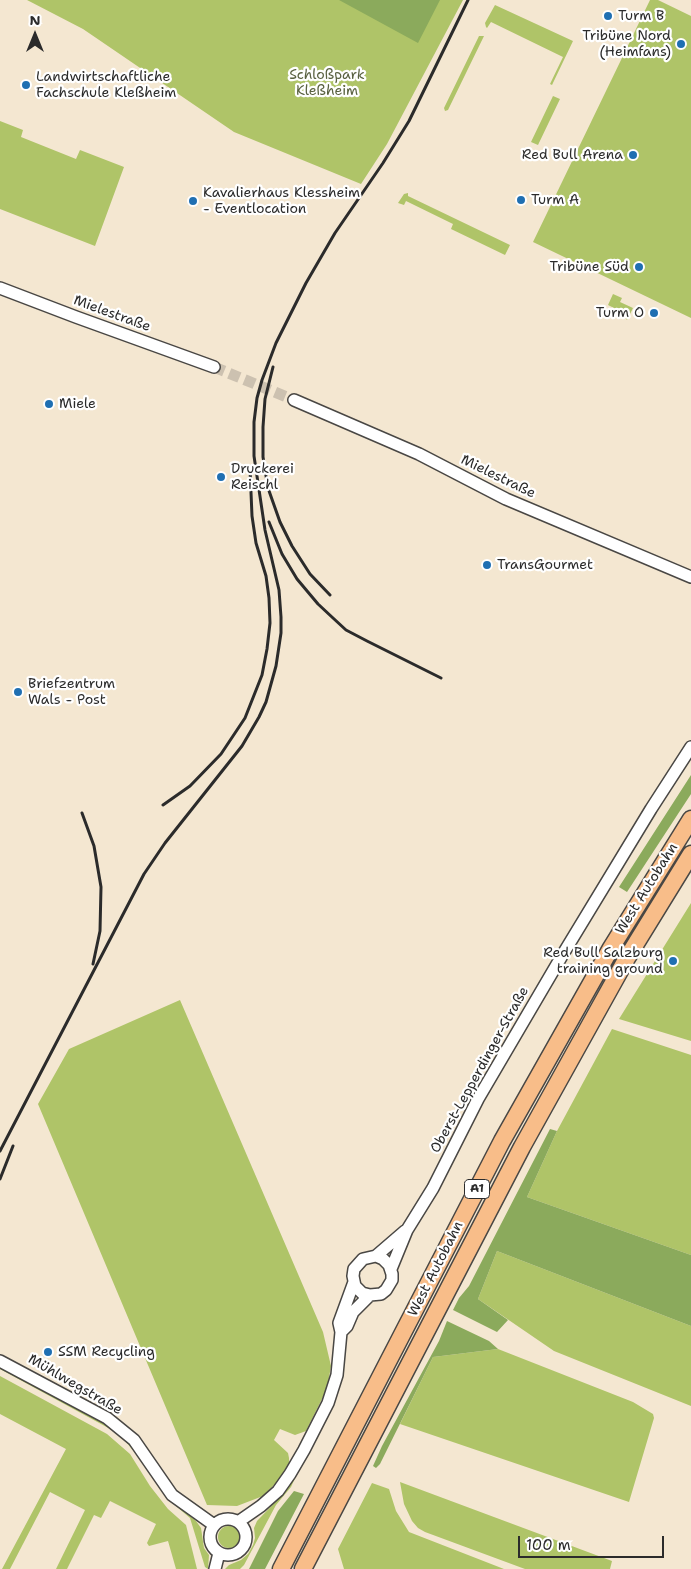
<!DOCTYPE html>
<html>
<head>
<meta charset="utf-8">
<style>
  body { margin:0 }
  #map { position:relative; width:691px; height:1569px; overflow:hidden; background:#f4e7d1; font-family:"Shantell Sans",sans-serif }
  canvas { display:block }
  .north { position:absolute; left:10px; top:10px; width:50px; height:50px; -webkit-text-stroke:4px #fff; paint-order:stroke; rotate:0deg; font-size:14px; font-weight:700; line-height:20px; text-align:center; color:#2b2b2b }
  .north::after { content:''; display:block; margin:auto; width:18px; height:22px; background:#2b2b2b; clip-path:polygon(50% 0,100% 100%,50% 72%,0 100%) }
  .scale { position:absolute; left:518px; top:1536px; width:146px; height:22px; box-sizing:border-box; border:2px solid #2b2b2b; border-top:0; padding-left:6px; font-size:15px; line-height:18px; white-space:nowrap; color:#2b2b2b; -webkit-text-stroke:4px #fff; paint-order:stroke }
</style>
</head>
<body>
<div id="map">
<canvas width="691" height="1569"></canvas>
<div class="north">N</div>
<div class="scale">100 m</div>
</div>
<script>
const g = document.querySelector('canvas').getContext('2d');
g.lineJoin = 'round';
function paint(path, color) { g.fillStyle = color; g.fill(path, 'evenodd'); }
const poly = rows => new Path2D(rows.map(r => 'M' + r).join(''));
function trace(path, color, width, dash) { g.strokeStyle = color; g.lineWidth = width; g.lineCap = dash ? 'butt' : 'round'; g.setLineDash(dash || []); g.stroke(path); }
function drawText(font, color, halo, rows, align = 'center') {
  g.font = font + ' "Shantell Sans",sans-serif'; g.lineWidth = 4.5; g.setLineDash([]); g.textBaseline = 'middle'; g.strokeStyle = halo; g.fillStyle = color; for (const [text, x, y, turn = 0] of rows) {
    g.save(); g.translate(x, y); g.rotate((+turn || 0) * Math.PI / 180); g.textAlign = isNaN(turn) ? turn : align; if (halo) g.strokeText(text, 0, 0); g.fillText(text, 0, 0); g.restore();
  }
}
const green = poly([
  [27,0,463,0,387,144,361,184,234,132,83,29],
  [650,0,658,0,691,16,691,318,533,242],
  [495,5,573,41,552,85,550,84,563,57,491,22,487,28,486,27,485,23],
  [479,36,484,36,448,110,445,111,444,108],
  [553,96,560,99,538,145,531,142],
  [0,121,23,130,21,137,76,159,80,150,124,167,95,246,0,209],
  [408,193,408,196,510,245,505,255,451,229,453,224,406,201,404,205,398,203,404,194],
  [613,294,622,298,620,302,633,308,627,320,620,311,608,305],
  [691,903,691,1041,619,1019],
  [180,1000,323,1332,331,1366,327,1389,306,1431,295,1435,280,1429,274,1440,288,1453,289,1458,289,1463,280,1479,263,1496,237,1506,207,1505,38,1104,69,1049],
  [612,1029,691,1055,691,1255,527,1197,557,1131],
  [497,1251,691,1326,691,1406,554,1351,478,1299],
  [498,1349,633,1402,653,1414,654,1418,629,1502,400,1424,433,1357],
  [0,1367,114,1429,131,1443,172,1501,196,1521,201,1528,204,1548,209,1555,208,1569,205,1567,190,1518,170,1501,139,1457,125,1441,112,1430,0,1369],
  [0,1376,107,1434,130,1454,150,1486,168,1509,186,1525,197,1569,176,1569,168,1541,149,1546,147,1543,156,1524,110,1501,101,1518,94,1515,67,1569,56,1569,85,1510,50,1492,10,1569,2,1569,66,1449,0,1414],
  [297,1474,291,1487,276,1505,244,1565,240,1569,225,1569,229,1565,241,1560,248,1554,253,1545,255,1538,254,1528,257,1521,285,1492],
  [400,1482,612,1561,610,1569,525,1569,425,1532,418,1528,412,1521,404,1504],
  [372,1483,389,1489,396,1511,409,1532,504,1569,344,1569,338,1549],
  '218 1537a11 11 0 1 1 22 0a11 11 0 1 1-22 0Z'
]);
const forest = poly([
  [339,0,440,0,418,43],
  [691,775,691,794,627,892,619,887],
  [550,1129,557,1131,527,1197,691,1255,691,1326,497,1251,478,1299,508,1320,497,1332,453,1310,459,1298,469,1286],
  [447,1321,489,1341,498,1349,433,1357,380,1464,376,1468,373,1466,382,1446,439,1341],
  [294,1491,304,1494,265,1569,249,1569,278,1511]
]);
const minorTunnel = poly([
  [214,367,294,400]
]);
const minor = poly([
  [0,288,76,317,214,367],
  [294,400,419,454,506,499,691,577],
  [376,1256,383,1259,389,1265,392,1274,392,1280,386,1290,381,1294,370,1295,362,1293,355,1286,353,1276,354,1269,363,1259,376,1256,405,1231],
  [391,1269,407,1230,433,1188,478,1099,563,954,651,809,691,747],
  [341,1332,347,1326,353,1312,370,1295],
  [0,1361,107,1418,134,1440,172,1495,214,1525],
  '210 1537a18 18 0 1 1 36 0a18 18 0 1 1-36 0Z',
  [238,1522,261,1506,278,1491,290,1474,304,1450,328,1403,337,1375,341,1332,339,1323,354,1282],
  [215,1569,219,1553]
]);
const highway = poly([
  [281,1569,502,1141,611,948,691,819],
  [303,1569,522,1147,627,958,691,854]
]);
const rail = poly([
  [273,367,265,399,263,427,263,457,268,488,280,522,292,546,310,574,330,595],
  [269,522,282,554,297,579,318,604,333,618,346,630,367,641,441,678],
  [163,805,190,786,221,754,245,718,262,675,267,649,270,623,269,598,266,576,256,543,252,516,250,469],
  [82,813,94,846,101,887,100,931,93,964],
  [0,1151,144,874,165,843,242,746,259,717,266,702,276,666,281,633,281,617,279,590,265,530,254,456,254,422,257,398,262,380,276,343,306,283,335,233,383,163,409,121,468,0],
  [0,1179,13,1146]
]);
const markers = [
  [608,16,5,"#1f6fb2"],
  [681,44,5,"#1f6fb2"],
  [26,85,5,"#1f6fb2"],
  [633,155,5,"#1f6fb2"],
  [521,200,5,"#1f6fb2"],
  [193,201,5,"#1f6fb2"],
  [639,267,5,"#1f6fb2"],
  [654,313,5,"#1f6fb2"],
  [49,404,5,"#1f6fb2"],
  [221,477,5,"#1f6fb2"],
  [487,565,5,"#1f6fb2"],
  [18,692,5,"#1f6fb2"],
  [673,961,5,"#1f6fb2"],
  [48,1352,5,"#1f6fb2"]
];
const shields = [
  [477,1189,25]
];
const shieldNames = [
  ["A1",477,1189]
];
const poiNames = [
  ["Turm B",618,16],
  ["Tribüne Nord",671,36,"right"],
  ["(Heimfans)",671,52,"right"],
  ["Landwirtschaftliche",36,77],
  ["Fachschule Kleßheim",36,93],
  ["Red Bull Arena",623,155,"right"],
  ["Kavalierhaus Klessheim",203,193],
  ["- Eventlocation",203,209],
  ["Turm A",531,200],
  ["Tribüne Süd",629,267,"right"],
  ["Turm O",644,313,"right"],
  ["Miele",59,404],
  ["Druckerei",231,469],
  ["Reischl",231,485],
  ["TransGourmet",497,565],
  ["Briefzentrum",28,684],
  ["Wals - Post",28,700],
  ["Red Bull Salzburg",663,953,"right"],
  ["training ground",663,969,"right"],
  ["SSM Recycling",58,1352]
];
const parkNames = [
  ["Schloßpark",327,75],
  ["Kleßheim",327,91]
];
const streetNames = [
  ["Mielestraße",112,314,20],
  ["Mielestraße",498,477,26],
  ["West Autobahn",647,889,-58],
  ["Oberst-Lepperdinger-Straße",480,1070,-61],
  ["West Autobahn",436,1269,-63],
  ["Mühlwegstraße",75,1385,30]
];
paint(green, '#afc468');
paint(forest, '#8baa5c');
trace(minorTunnel, '#ccc1b0', 11, [11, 5.5]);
trace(minor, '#494744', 14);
trace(highway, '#494744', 19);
trace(minor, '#fff', 11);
trace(highway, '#f8bd89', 16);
trace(rail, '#2b2b2b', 3);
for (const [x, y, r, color] of markers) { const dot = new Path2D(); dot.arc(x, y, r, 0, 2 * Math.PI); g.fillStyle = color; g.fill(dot); trace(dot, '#fff', 2); }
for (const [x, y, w] of shields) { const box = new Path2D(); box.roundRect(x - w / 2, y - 9.5, w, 19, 4); g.fillStyle = '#fff'; g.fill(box); trace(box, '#2b2b2b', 1); }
drawText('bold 12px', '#2b2b2b', null, shieldNames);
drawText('14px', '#2b2b2b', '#fff', poiNames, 'left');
drawText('14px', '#596140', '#fff', parkNames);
drawText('14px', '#2b2b2b', '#fff', streetNames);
</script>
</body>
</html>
